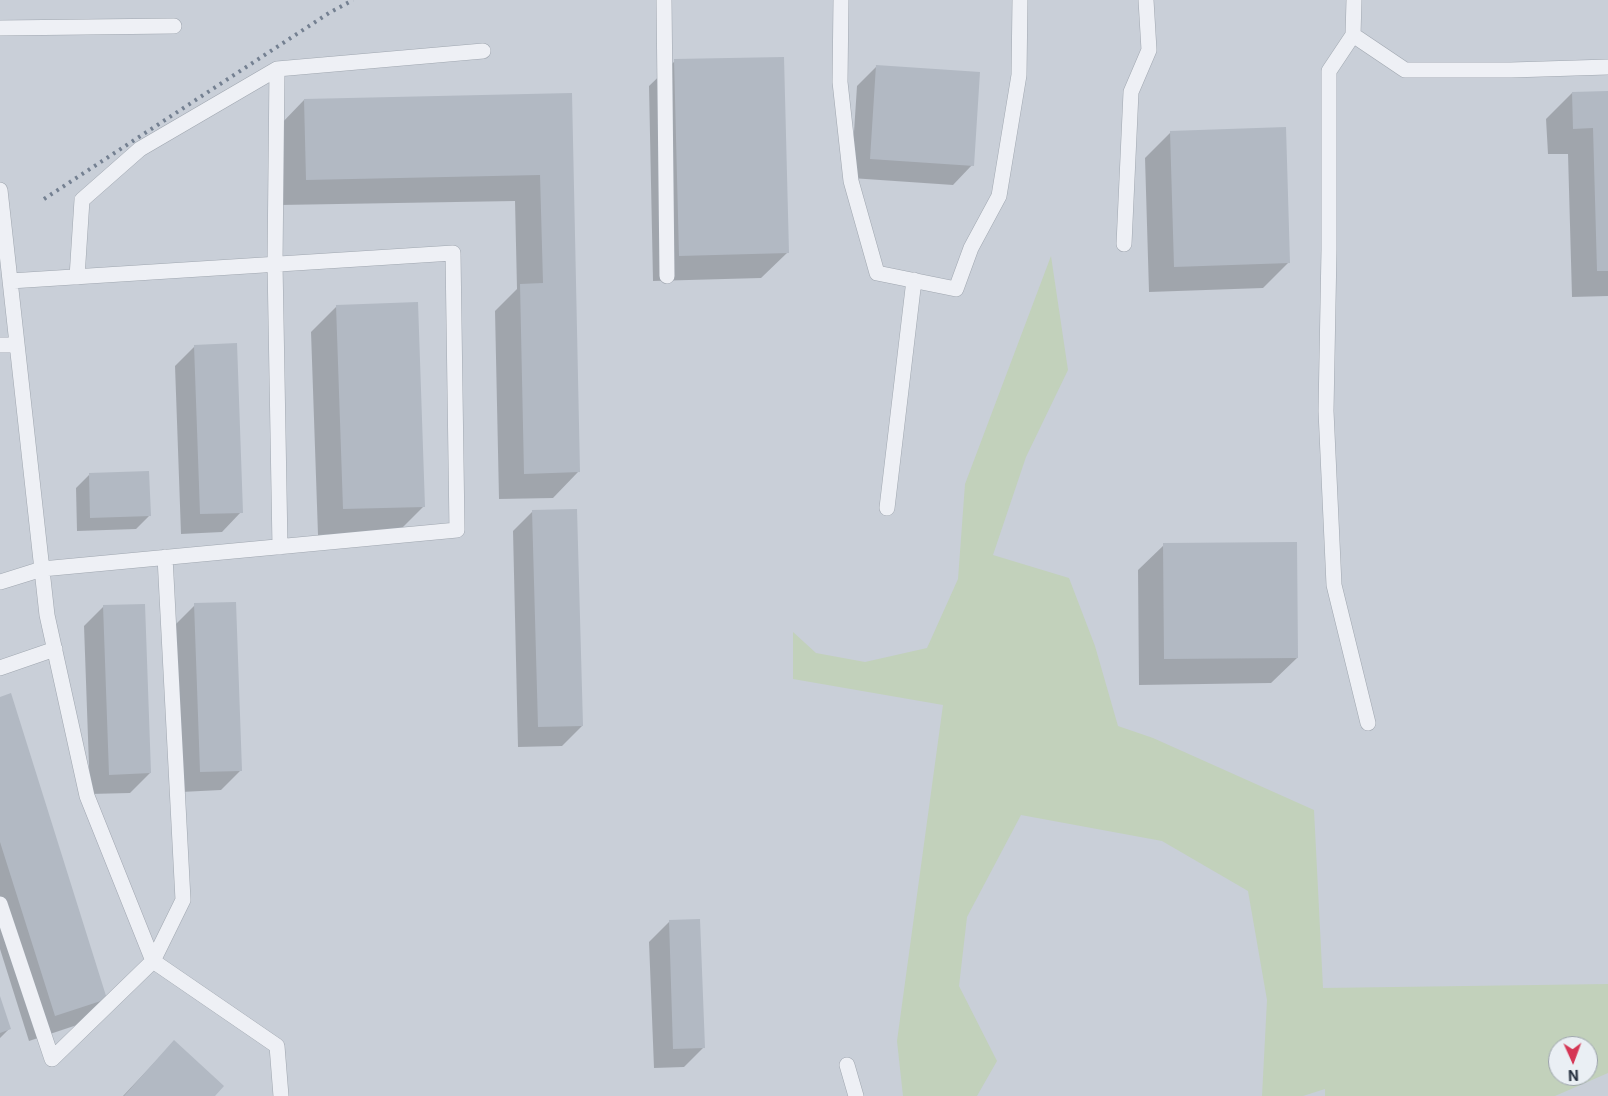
<!DOCTYPE html>
<html>
<head>
<meta charset="utf-8">
<style>
  body { margin:0 }
  #map { position:relative; width:1608px; height:1096px; overflow:hidden; background:#dbe0e6; font-family:Inter,sans-serif }
  canvas { display:block }
  .north { position:absolute; left:1548px; top:1036px; width:50px; height:50px; box-sizing:border-box; background:#eaeff4; border:1px solid #9ba2ab; border-radius:50%; rotate:178deg; font-size:14px; font-weight:700; line-height:20px; text-align:center; color:#242e3d }
  .north::after { content:''; display:block; margin:auto; width:18px; height:22px; background:#d53655; clip-path:polygon(50% 0,100% 100%,50% 72%,0 100%) }
</style>
</head>
<body>
<div id="map">
<canvas width="1608" height="1096"></canvas>
<div class="north">N</div>
</div>
<script>
const g = document.querySelector('canvas').getContext('2d');
g.lineJoin = 'round';
function paint(path, color) { g.fillStyle = color; g.fill(path, 'evenodd'); }
const poly = rows => new Path2D(rows.map(r => 'M' + r).join(''));
function trace(path, color, width, dash) { g.strokeStyle = color; g.lineWidth = width; g.lineCap = dash ? 'butt' : 'round'; g.setLineDash(dash || []); g.stroke(path); }
const built = poly([
  [0,0,1608,0,1608,1096,0,1096],
  [1558,1046,1588,1046,1588,1076,1558,1076]
]);
const green = poly([
  [1051,256,1068,370,1026,457,993,555,1069,578,1095,646,1118,726,1153,738,1314,810,1323,988,1608,984,1608,1073,1555,1096,1325,1096,1325,1089,1303,1096,1262,1096,1267,1000,1248,891,1162,841,1021,815,967,917,959,986,997,1061,977,1096,903,1096,897,1041,943,705,793,679,793,632,816,653,865,662,927,648,958,579,965,484],
  [1558,1046,1588,1046,1588,1076,1558,1076]
]);
const shadow = poly([
  [675,61,787,253,761,278,653,281,649,86],
  [877,66,972,165,953,185,851,178,857,86],
  [1608,92,1608,296,1572,297,1568,154,1548,154,1546,119,1572,93],
  [571,95,578,472,553,498,499,499,495,311,517,289,515,201,280,205,279,126,304,100],
  [1171,132,1289,262,1263,288,1149,292,1145,158],
  [337,306,424,506,398,532,318,535,311,332],
  [195,346,241,512,222,532,181,534,175,366],
  [89,475,149,516,136,529,77,531,76,488],
  [533,511,582,726,562,746,518,747,513,531],
  [1164,545,1297,658,1271,683,1139,685,1138,570],
  [195,605,241,770,221,790,181,792,175,625],
  [104,606,150,773,130,793,90,794,84,626],
  [0,698,105,998,80,1024,29,1041,0,949],
  [699,921,704,1047,684,1067,654,1068,649,942,669,922],
  [0,999,9,1029,0,1038],
  [174,1042,214,1096,123,1096,155,1062]
]);
const building = poly([
  [784,57,789,253,679,256,674,59],
  [876,65,980,72,974,166,870,159],
  [1608,91,1608,271,1597,271,1593,128,1573,129,1572,92],
  [572,93,580,472,524,474,520,284,543,283,540,175,306,180,304,99],
  [1286,127,1290,263,1174,267,1170,131],
  [418,302,425,507,343,509,336,305],
  [237,343,243,513,200,514,194,345],
  [149,471,151,516,90,518,89,473],
  [577,509,583,726,538,727,532,510],
  [1297,542,1298,658,1164,659,1163,543],
  [236,602,242,771,200,772,194,603],
  [145,604,151,773,109,775,103,605],
  [11,693,107,999,55,1016,0,842,0,697],
  [700,919,705,1048,673,1049,669,920],
  [0,996,11,1029,0,1033],
  [174,1040,224,1086,215,1096,124,1096]
]);
const service = poly([
  [664,0,667,276],
  [841,0,840,82,851,181,877,273,956,289,971,248,999,196,1019,75,1020,0],
  [1354,0,1353,35,1329,71,1329,250,1326,411,1334,585,1368,723],
  [0,28,174,26],
  [1353,35,1405,70,1511,70,1608,67],
  [0,190,47,615,87,796,153,961,277,1046,281,1096],
  [1124,244,1131,92,1149,50,1146,0],
  [77,277,82,200,140,149,277,69],
  [0,345,17,345],
  [887,508,914,280],
  [280,547,275,263,277,69,483,51],
  [0,582,42,569,457,530,453,253,10,281],
  [0,668,55,649],
  [0,904,52,1059,153,961,183,900,165,557],
  [847,1065,856,1096]
]);
const rail = poly([
  [44,199,329,13,353,0]
]);
paint(built, '#c9cfd8');
paint(green, '#c2d1bb');
paint(shadow, '#0003');
paint(building, '#b2b9c3');
trace(service, '#a0a7b0', 16);
trace(service, '#eef0f5', 15);
trace(rail, '#748091', 4, [2.5, 5]);
</script>
</body>
</html>
